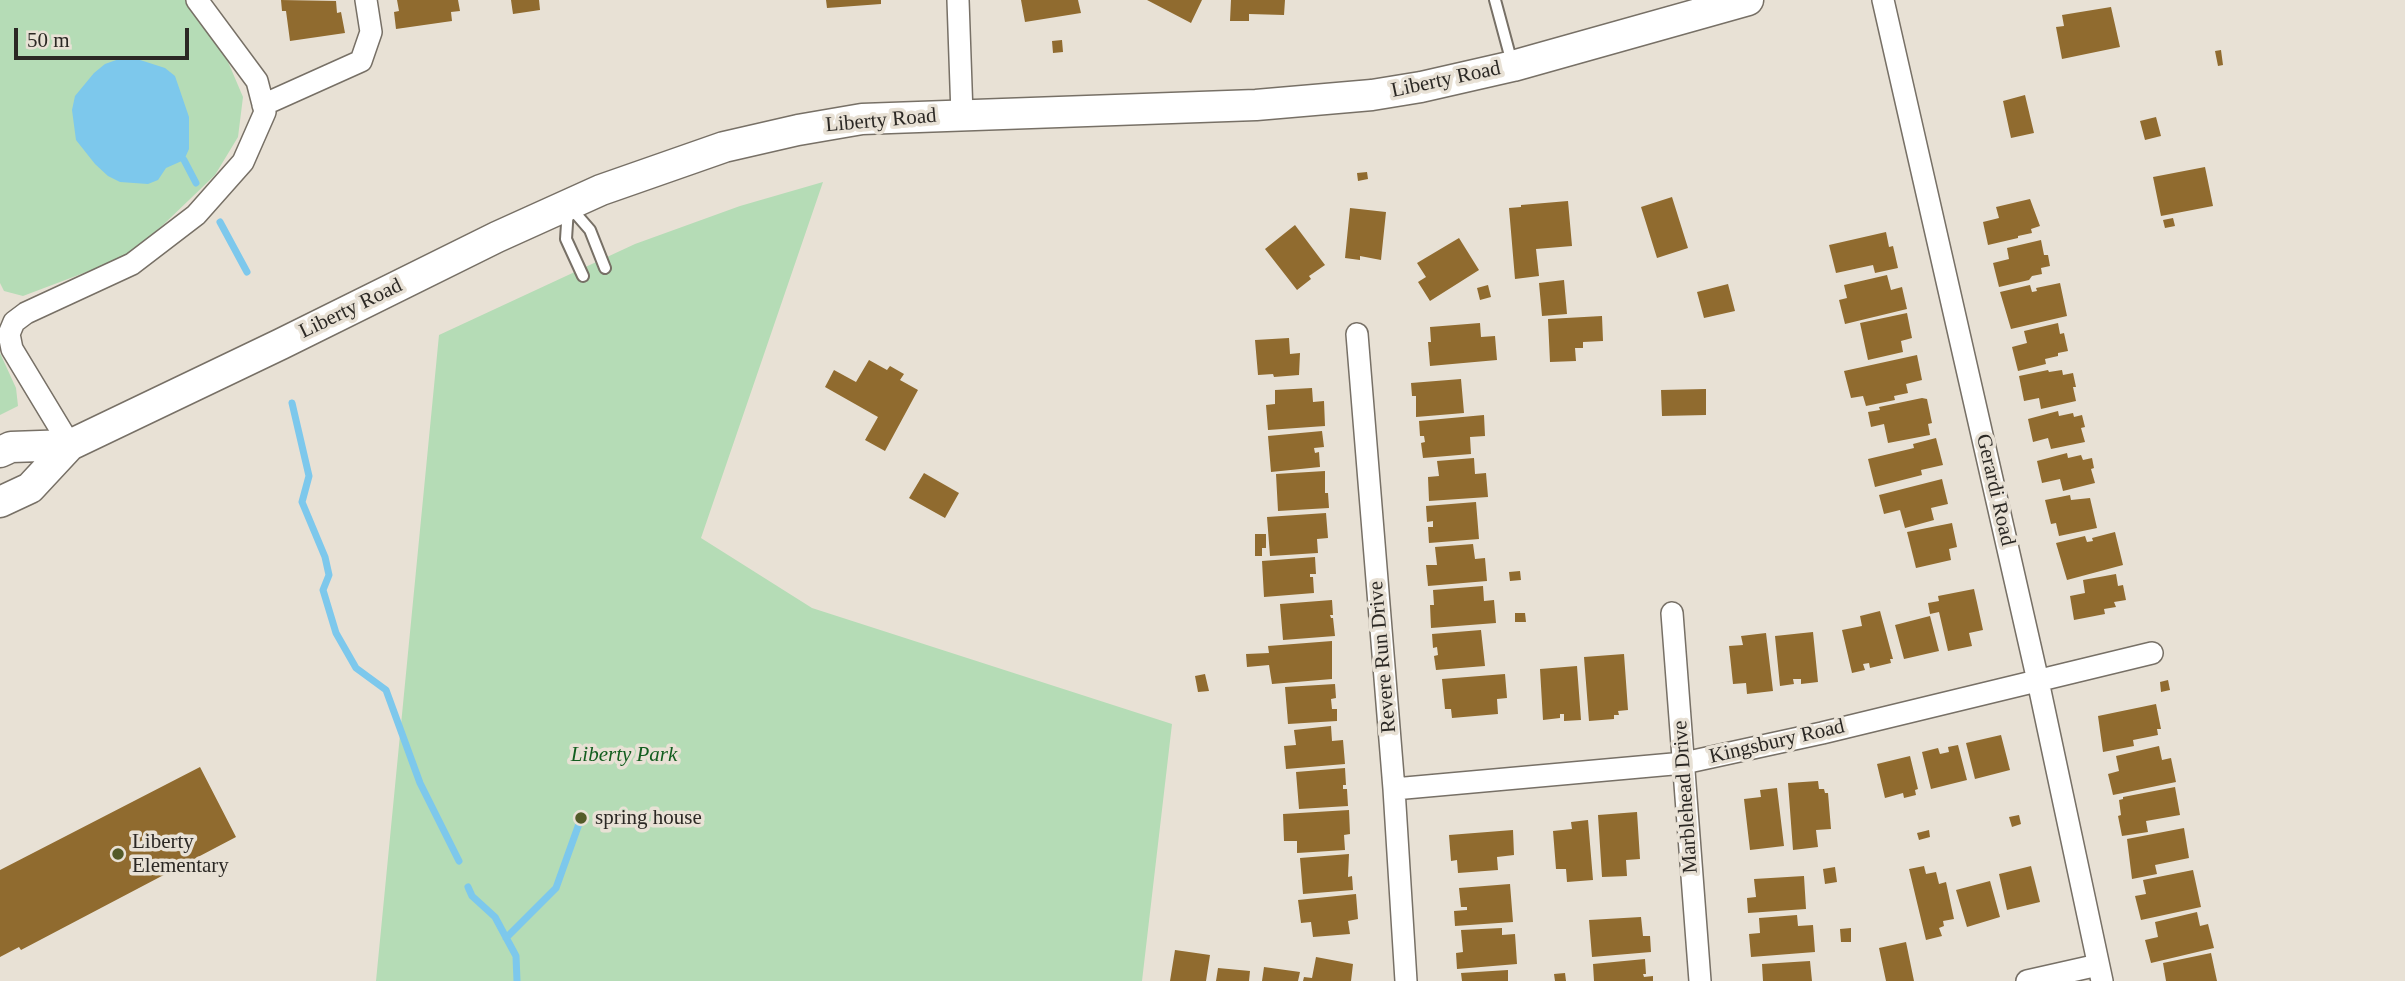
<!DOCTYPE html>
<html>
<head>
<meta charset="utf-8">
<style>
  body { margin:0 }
  #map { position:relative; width:2405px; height:981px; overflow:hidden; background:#e8e1d5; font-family:"Times New Roman",serif }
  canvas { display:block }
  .scale { position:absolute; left:14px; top:28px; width:175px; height:32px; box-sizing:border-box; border:4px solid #2b2824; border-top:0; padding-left:9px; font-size:21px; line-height:24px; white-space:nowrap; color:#2b2824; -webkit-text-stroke:5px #e8e1d5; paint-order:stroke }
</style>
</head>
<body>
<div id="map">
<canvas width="2405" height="981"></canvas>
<div class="scale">50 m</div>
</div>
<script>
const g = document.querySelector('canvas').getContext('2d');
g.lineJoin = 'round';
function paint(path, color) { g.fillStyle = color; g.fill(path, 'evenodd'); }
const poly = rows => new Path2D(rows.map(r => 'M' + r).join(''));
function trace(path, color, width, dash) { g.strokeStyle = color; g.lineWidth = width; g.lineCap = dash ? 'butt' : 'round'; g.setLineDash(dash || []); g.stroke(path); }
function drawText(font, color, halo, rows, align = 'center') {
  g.font = font + ' "Times New Roman",serif'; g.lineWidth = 7; g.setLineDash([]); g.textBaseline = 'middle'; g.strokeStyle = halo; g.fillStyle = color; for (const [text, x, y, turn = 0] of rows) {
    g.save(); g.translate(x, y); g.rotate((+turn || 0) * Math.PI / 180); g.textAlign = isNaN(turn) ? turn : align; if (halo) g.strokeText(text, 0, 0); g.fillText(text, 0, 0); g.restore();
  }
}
const green = poly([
  [0,0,188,0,223,50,243,97,238,137,215,175,163,225,126,257,23,296,4,291,0,283],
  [823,182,701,538,812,608,1172,724,1142,981,376,981,439,335,635,244,740,206],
  [0,353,16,388,18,406,0,415]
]);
const water = poly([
  [119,59,137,59,165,68,175,76,189,117,189,149,184,160,166,168,158,180,148,184,120,182,108,176,95,164,76,140,72,110,75,96,94,73,105,64]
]);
const stream = poly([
  [184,160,196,183],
  [220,222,247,272],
  [292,403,309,476,302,502,325,557,329,575,323,590,336,633,356,668,386,690,420,783,459,861],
  [468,887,472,896,495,917,516,956,517,981],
  [506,938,556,888,580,821]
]);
const building = poly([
  [281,0,336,1,337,13,341,12,345,33,290,41,286,11,282,11],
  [397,0,458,0,460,11,451,12,452,21,396,29,394,12,399,11],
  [511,0,539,0,540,10,513,14],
  [826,0,881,0,881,4,827,8],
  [1021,0,1078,0,1081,13,1025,22],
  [1147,0,1202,0,1191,23],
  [1231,0,1285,0,1284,15,1249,14,1249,21,1230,21],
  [2111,7,2120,47,2062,59,2056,27,2064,26,2062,15],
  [1062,40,1063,52,1053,53,1052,41],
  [2221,50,2223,65,2218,66,2215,51],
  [2025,95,2034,133,2011,138,2003,101],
  [2156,117,2161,136,2145,140,2140,121],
  [2205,167,2213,206,2161,216,2153,177],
  [1367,172,1368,179,1358,181,1357,173],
  [1672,197,1688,248,1657,258,1641,207],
  [2030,199,2040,226,2031,229,2032,233,2018,236,2018,238,1988,245,1983,222,1999,218,1996,207],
  [1568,201,1572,246,1536,249,1539,276,1515,279,1509,208,1521,207,1521,205],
  [1350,208,1386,212,1381,260,1360,256,1360,260,1345,258],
  [2173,218,2175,226,2165,228,2163,220],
  [1295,225,1325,265,1312,274,1309,276,1311,279,1297,290,1265,249],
  [1886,232,1889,247,1893,246,1898,268,1875,273,1873,265,1836,273,1829,245],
  [1459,238,1479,270,1430,301,1418,282,1426,277,1417,263],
  [2041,240,2044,255,2048,255,2050,266,2041,268,2042,274,2032,276,2029,280,1999,287,1993,263,2009,259,2007,248],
  [1887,275,1891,290,1902,287,1907,309,1845,324,1839,300,1847,298,1844,285],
  [1564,280,1567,314,1542,316,1539,283],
  [2060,283,2067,316,2011,329,2000,292,2030,285,2032,292,2037,291,2036,288],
  [1728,284,1735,311,1704,318,1697,292],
  [1488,285,1491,297,1480,300,1477,288],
  [1907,313,1912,338,1901,341,1903,352,1868,360,1860,323],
  [1602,316,1603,341,1583,342,1583,348,1575,348,1576,361,1550,362,1548,319],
  [1480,323,1481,337,1495,336,1497,360,1430,366,1428,342,1431,342,1430,327],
  [2058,323,2060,334,2064,333,2068,351,2058,353,2058,356,2045,359,2046,364,2018,371,2012,347,2027,343,2024,331],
  [1289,338,1290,354,1300,353,1299,375,1274,377,1273,374,1258,375,1255,340],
  [1917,355,1922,380,1906,384,1908,393,1894,396,1895,400,1866,406,1863,396,1851,398,1844,371],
  [869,360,887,370,890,366,904,374,900,380,918,390,885,451,865,440,878,417,825,387,834,370,856,382],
  [2048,370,2049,372,2062,370,2063,375,2073,373,2076,387,2073,387,2076,401,2041,409,2039,398,2024,401,2019,376],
  [1461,379,1464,413,1416,417,1416,396,1412,396,1411,383],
  [1312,388,1313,402,1324,401,1325,426,1268,430,1266,405,1275,404,1275,390],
  [1706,389,1706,415,1662,416,1661,390],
  [1922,398,1927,399,1932,423,1928,424,1930,435,1888,443,1884,424,1871,427,1868,412,1880,410,1879,407],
  [2058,411,2059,416,2073,413,2074,417,2082,415,2085,427,2081,428,2085,442,2051,449,2048,438,2033,442,2028,419],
  [1484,415,1485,436,1470,437,1471,454,1423,458,1421,443,1425,442,1424,436,1420,436,1419,421],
  [1322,431,1324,447,1314,448,1315,453,1319,452,1320,467,1271,472,1268,436],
  [1936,438,1943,465,1921,470,1922,475,1875,487,1868,459,1914,448,1913,444],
  [2067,453,2068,458,2081,455,2083,460,2092,458,2094,468,2091,469,2095,483,2063,491,2060,479,2042,483,2037,461],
  [1474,458,1475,474,1486,473,1488,497,1429,501,1428,477,1439,476,1437,461],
  [1325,471,1325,493,1328,493,1329,508,1278,511,1276,474],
  [924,473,959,493,945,518,909,498],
  [1942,479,1948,504,1931,508,1934,520,1905,528,1900,510,1884,514,1879,495],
  [2070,495,2071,500,2090,498,2097,528,2059,536,2056,523,2051,524,2045,500],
  [1476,502,1479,539,1429,543,1428,527,1433,527,1433,521,1427,522,1426,506],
  [1326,513,1328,538,1317,539,1318,553,1270,556,1267,517],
  [1952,523,1957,547,1949,549,1951,560,1916,568,1907,532],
  [2115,532,2123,565,2067,580,2056,543,2085,536,2087,542,2093,541,2092,538],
  [1255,534,1266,534,1266,548,1262,548,1262,556,1255,556],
  [1473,544,1475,559,1485,558,1487,581,1428,586,1426,565,1437,565,1435,547],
  [1315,557,1316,574,1310,574,1310,577,1313,577,1314,593,1264,597,1262,561],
  [1520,571,1521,580,1510,581,1509,572],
  [2116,574,2118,586,2123,585,2126,600,2114,602,2116,607,2104,609,2105,614,2074,620,2070,596,2085,593,2083,580],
  [1483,586,1484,601,1494,600,1496,623,1431,628,1430,605,1434,605,1433,590],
  [1974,589,1983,630,1969,633,1972,646,1948,651,1939,612,1930,614,1928,603,1939,601,1938,596],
  [1332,600,1333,615,1330,615,1331,618,1333,618,1335,636,1283,640,1280,604],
  [1880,611,1893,659,1890,659,1891,663,1870,668,1869,663,1863,664,1865,670,1852,673,1842,630,1862,626,1860,616],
  [1515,613,1525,613,1526,622,1515,622],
  [1930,616,1939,651,1904,659,1895,625],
  [1481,630,1485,666,1436,670,1434,656,1438,655,1437,647,1433,648,1432,634],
  [1813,632,1818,682,1801,684,1801,679,1793,679,1794,684,1780,686,1775,636],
  [1766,633,1773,691,1747,694,1746,683,1733,684,1729,646,1743,645,1741,636],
  [1332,641,1332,679,1272,684,1269,665,1247,667,1246,654,1269,653,1268,646],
  [1624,654,1628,710,1618,711,1619,715,1614,715,1614,719,1589,721,1584,657],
  [1577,666,1581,720,1564,721,1564,714,1560,714,1560,718,1543,720,1540,669],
  [1205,674,1209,691,1198,692,1195,676],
  [1505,674,1507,698,1497,699,1498,714,1452,718,1451,709,1445,709,1442,679],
  [2168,680,2170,690,2161,692,2160,682],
  [1335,684,1336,698,1331,699,1332,709,1337,709,1337,721,1288,724,1285,687],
  [2156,704,2161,729,2157,729,2158,735,2133,740,2134,746,2103,752,2098,716],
  [1331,726,1332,741,1343,740,1345,764,1286,769,1284,746,1296,745,1294,730],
  [2001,735,2010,770,1975,779,1966,743],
  [1958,745,1967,780,1931,789,1922,752,1938,748,1940,754,1949,752,1948,747],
  [2159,746,2162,760,2171,758,2176,782,2113,795,2108,774,2119,771,2116,756],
  [1910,756,1918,789,1915,790,1916,795,1904,798,1903,793,1885,798,1877,764],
  [200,767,236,837,21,950,19,947,0,957,0,870],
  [1345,768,1346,785,1343,785,1343,789,1347,789,1348,806,1299,809,1296,772],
  [1818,781,1819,789,1824,789,1825,793,1828,793,1831,829,1816,830,1818,847,1793,850,1788,783],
  [2175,787,2180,815,2146,821,2148,832,2122,836,2118,816,2121,815,2119,800,2123,799,2123,797],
  [1777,788,1784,846,1750,850,1744,799,1761,797,1760,790],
  [1349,810,1350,834,1344,835,1345,850,1297,853,1297,841,1284,841,1283,814],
  [1637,812,1640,859,1626,860,1627,876,1602,877,1598,815],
  [578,813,586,814,584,822,576,821],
  [2019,815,2021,824,2012,827,2009,817],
  [1588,820,1593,880,1567,882,1566,869,1556,869,1553,831,1572,829,1571,822],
  [2184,828,2189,858,2155,865,2157,874,2132,879,2127,839],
  [1513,830,1514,855,1497,857,1498,870,1458,873,1457,860,1451,861,1449,835],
  [1929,830,1930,837,1919,840,1917,833],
  [1349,854,1348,877,1352,876,1353,890,1303,894,1300,858],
  [1924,866,1926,874,1936,872,1939,884,1946,882,1954,919,1943,921,1944,926,1939,928,1942,936,1926,940,1909,869],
  [2031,866,2040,902,2007,910,1999,874],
  [1835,867,1837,882,1825,884,1823,869],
  [2193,870,2201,907,2141,920,2135,896,2146,894,2143,880],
  [1804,876,1806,909,1748,913,1747,898,1756,897,1754,879],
  [1990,881,2000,917,1967,927,1956,890],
  [1510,884,1513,922,1455,926,1454,911,1467,910,1467,907,1461,907,1459,888],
  [1356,894,1358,919,1348,921,1350,934,1313,937,1311,922,1301,923,1298,900],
  [2197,912,2200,926,2208,924,2214,948,2151,963,2145,940,2158,937,2155,922],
  [1797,915,1798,926,1813,925,1815,952,1751,957,1749,934,1760,933,1759,918],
  [1641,917,1643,936,1650,936,1651,952,1592,957,1589,920],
  [1502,928,1502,935,1515,934,1517,964,1457,969,1456,953,1463,952,1461,930],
  [1851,928,1851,942,1841,942,1840,929],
  [1906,942,1914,981,1886,981,1879,948],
  [1175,950,1210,955,1206,981,1170,981],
  [2211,953,2217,981,2166,981,2163,963],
  [1316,957,1353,964,1351,981,1303,981,1304,977,1312,978],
  [1645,959,1646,974,1643,974,1644,977,1653,976,1653,981,1594,981,1593,964],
  [1810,961,1812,981,1763,981,1762,964],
  [1264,967,1300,972,1298,981,1262,981],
  [1218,968,1250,971,1249,981,1216,981],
  [1508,970,1508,981,1462,981,1461,973],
  [1565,973,1566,981,1555,981,1554,974]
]);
const lane = poly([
  [1495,0,1512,63],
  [570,207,590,230,605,268],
  [568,208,566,239,583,276]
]);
const street = poly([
  [958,0,962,115],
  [1883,0,2038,681,2102,981],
  [263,105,361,61,371,32,366,0],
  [1357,334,1394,789,1406,981],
  [70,445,12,349,9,334,14,322,26,313,132,264,196,215,243,162,265,112,257,81,197,0],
  [1672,613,1700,981],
  [1394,789,1684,763,1822,733,2152,653],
  [2027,981,2098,965]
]);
const secondary = poly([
  [0,452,11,447,70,445],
  [0,502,30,488,70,445,281,344,497,237,601,190,724,147,798,130,862,119,1256,105,1372,95,1421,87,1513,66,1748,0]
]);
const markers = [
  [581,818,7,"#535b29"],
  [118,854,7,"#535b29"]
];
const streetNames = [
  ["Liberty Road",1446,80,-12],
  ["Liberty Road",881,121,-5],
  ["Liberty Road",351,309,-26],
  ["Gerardi Road",1995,490,77],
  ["Revere Run Drive",1383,657,-95],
  ["Kingsbury Road",1777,742,-13],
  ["Marblehead Drive",1686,797,-94]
];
const parkNames = [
  ["Liberty Park",624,755]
];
const poiNames = [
  ["spring house",595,818],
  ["Liberty",132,842],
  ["Elementary",132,866]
];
paint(green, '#b5dcb6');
paint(water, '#7dc8ec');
trace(stream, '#7dc8ec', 7);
paint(building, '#906b2f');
trace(lane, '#777066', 14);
trace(street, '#777066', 24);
trace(secondary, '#777066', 33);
trace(lane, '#fff', 10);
trace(street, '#fff', 21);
trace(secondary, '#fff', 30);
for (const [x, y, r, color] of markers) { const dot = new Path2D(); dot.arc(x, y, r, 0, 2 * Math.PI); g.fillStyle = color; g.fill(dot); trace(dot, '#e8e1d5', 2.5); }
drawText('21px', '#2b2824', '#e8e1d5', streetNames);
drawText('italic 21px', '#135e1f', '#e8e1d5', parkNames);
drawText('21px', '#2b2824', '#e8e1d5', poiNames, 'left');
</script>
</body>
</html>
